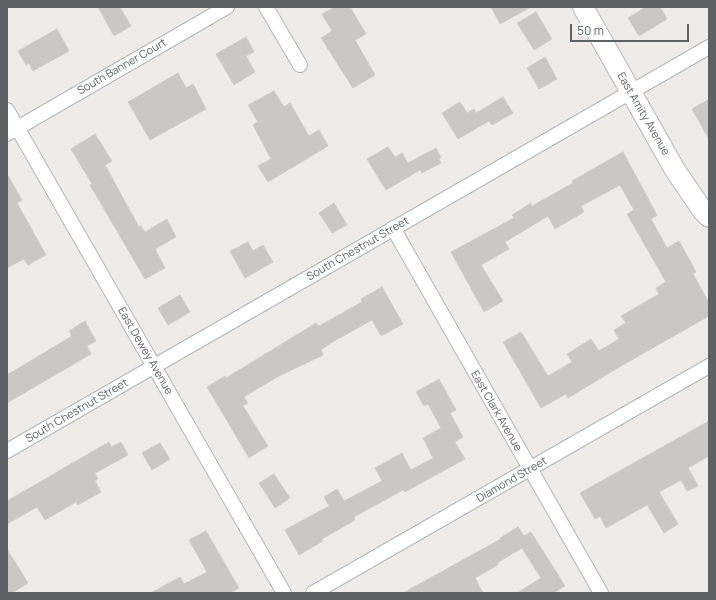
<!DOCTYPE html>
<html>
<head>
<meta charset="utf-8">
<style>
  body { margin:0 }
  #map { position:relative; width:716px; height:600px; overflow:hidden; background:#efece7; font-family:Manrope,sans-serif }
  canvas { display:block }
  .frame { position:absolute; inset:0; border:8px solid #5e6265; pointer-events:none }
  .scale { position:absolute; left:570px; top:24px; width:119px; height:18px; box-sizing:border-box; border:2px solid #5e6265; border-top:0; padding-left:5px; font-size:12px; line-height:14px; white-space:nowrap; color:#5e6265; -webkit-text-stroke:3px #fff; paint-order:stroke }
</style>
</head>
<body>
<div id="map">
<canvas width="716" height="600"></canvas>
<div class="frame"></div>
<div class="scale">50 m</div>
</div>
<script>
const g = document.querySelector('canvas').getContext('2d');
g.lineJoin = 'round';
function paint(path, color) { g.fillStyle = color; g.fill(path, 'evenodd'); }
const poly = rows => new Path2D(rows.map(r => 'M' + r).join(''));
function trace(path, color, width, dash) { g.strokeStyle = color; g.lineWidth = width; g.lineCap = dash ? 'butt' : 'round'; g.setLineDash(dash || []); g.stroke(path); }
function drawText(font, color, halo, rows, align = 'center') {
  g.font = font + ' Manrope,sans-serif'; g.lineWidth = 3; g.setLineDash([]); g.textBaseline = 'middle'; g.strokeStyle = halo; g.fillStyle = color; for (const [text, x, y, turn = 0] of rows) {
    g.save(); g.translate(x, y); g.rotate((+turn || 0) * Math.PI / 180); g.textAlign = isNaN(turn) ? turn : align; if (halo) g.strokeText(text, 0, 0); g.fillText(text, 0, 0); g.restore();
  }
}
const building = poly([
  [98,7,120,7,131,26,114,36,98,7],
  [335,7,350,7,366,34,355,40,375,75,353,88,321,38,332,31,322,14,335,7],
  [491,7,531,7,500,24,491,7],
  [646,7,660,7,667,19,639,36,628,18,646,7],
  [536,12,552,39,534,50,517,23,536,12],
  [57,29,69,51,33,71,29,63,26,65,18,51,57,29],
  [246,37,254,52,246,56,255,72,234,85,216,54,246,37],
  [545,57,557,79,539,89,527,68,545,57],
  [178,73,186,88,193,84,206,109,150,140,128,102,178,73],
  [274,91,284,107,290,103,309,136,319,130,328,146,268,182,258,166,271,159,253,125,258,122,248,105,274,91],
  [503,97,513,113,492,125,489,121,458,139,442,113,460,102,467,113,474,109,476,113,503,97],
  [709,99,709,139,692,109,709,99],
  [95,134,112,161,105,165,139,227,141,226,145,232,167,219,176,237,155,249,165,268,145,279,90,185,92,184,71,149,95,134],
  [388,147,395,157,402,153,408,163,436,148,441,157,439,159,441,163,422,173,420,170,386,190,367,159,388,147],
  [623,152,657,215,651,219,667,248,679,241,696,272,693,274,709,303,709,316,621,366,568,398,566,394,541,408,503,342,521,332,548,376,572,362,567,354,591,339,599,351,619,339,614,330,626,323,621,316,659,294,656,288,666,282,627,214,634,210,620,185,581,206,584,212,555,229,548,216,505,242,509,249,481,265,503,301,484,312,451,252,514,218,512,215,531,203,532,206,573,183,572,181,623,152],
  [7,174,22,200,17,203,46,255,28,265,24,259,7,268,7,174],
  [334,203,347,225,332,233,319,213,334,203],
  [248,242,253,251,263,245,273,262,245,278,230,251,248,242],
  [382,287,403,324,381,336,372,320,329,344,321,350,323,355,277,377,244,397,248,403,243,406,268,446,249,458,207,387,225,376,226,378,316,323,319,326,362,302,361,299,382,287],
  [180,295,190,312,168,325,158,308,180,295],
  [85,321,96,341,87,346,91,354,7,403,7,375,72,336,69,331,85,321],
  [439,379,456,410,450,413,463,437,455,442,465,459,405,492,403,490,381,502,354,517,355,520,322,539,323,541,299,555,285,530,329,506,324,497,337,489,344,501,382,481,375,468,402,453,411,470,433,458,423,438,441,428,428,404,424,406,416,392,439,379],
  [709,421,709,456,688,468,698,486,687,491,681,480,659,492,678,524,664,533,647,505,606,528,600,516,595,519,580,493,709,421],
  [109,442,111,447,121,442,128,455,95,473,98,479,95,481,101,492,78,505,76,502,45,520,37,507,7,524,7,501,109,442],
  [160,443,170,459,152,470,142,453,160,443],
  [274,474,290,498,275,508,259,483,274,474],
  [518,527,524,536,531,532,565,586,553,593,517,593,541,578,522,548,497,563,498,565,475,578,483,593,403,593,501,539,500,538,518,527],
  [206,531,239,588,230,593,151,593,180,577,184,584,207,572,189,540,206,531],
  [7,549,28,583,12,593,7,593,7,549]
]);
const minor = poly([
  [266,7,300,65],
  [7,110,284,593],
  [7,134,227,7],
  [393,228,601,593],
  [7,451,709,47],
  [313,593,709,366]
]);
const secondary = poly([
  [583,7,675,170,703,211,709,217]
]);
const streetNames = [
  ["South Banner Court",122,67,-30],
  ["East Amity Avenue",643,114,60],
  ["South Chestnut Street",358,249,-30],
  ["East Dewey Avenue",145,351,60],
  ["South Chestnut Street",77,411,-30],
  ["East Clark Avenue",496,411,60],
  ["Diamond Street",512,480,-30]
];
paint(building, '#cbc7c3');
trace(building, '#d3cdc5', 1);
trace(minor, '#b2b4b7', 16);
trace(secondary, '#b3b6ba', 22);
trace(minor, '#fff', 14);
trace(secondary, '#fff', 20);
drawText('11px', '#5e6265', '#fff', streetNames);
</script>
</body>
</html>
